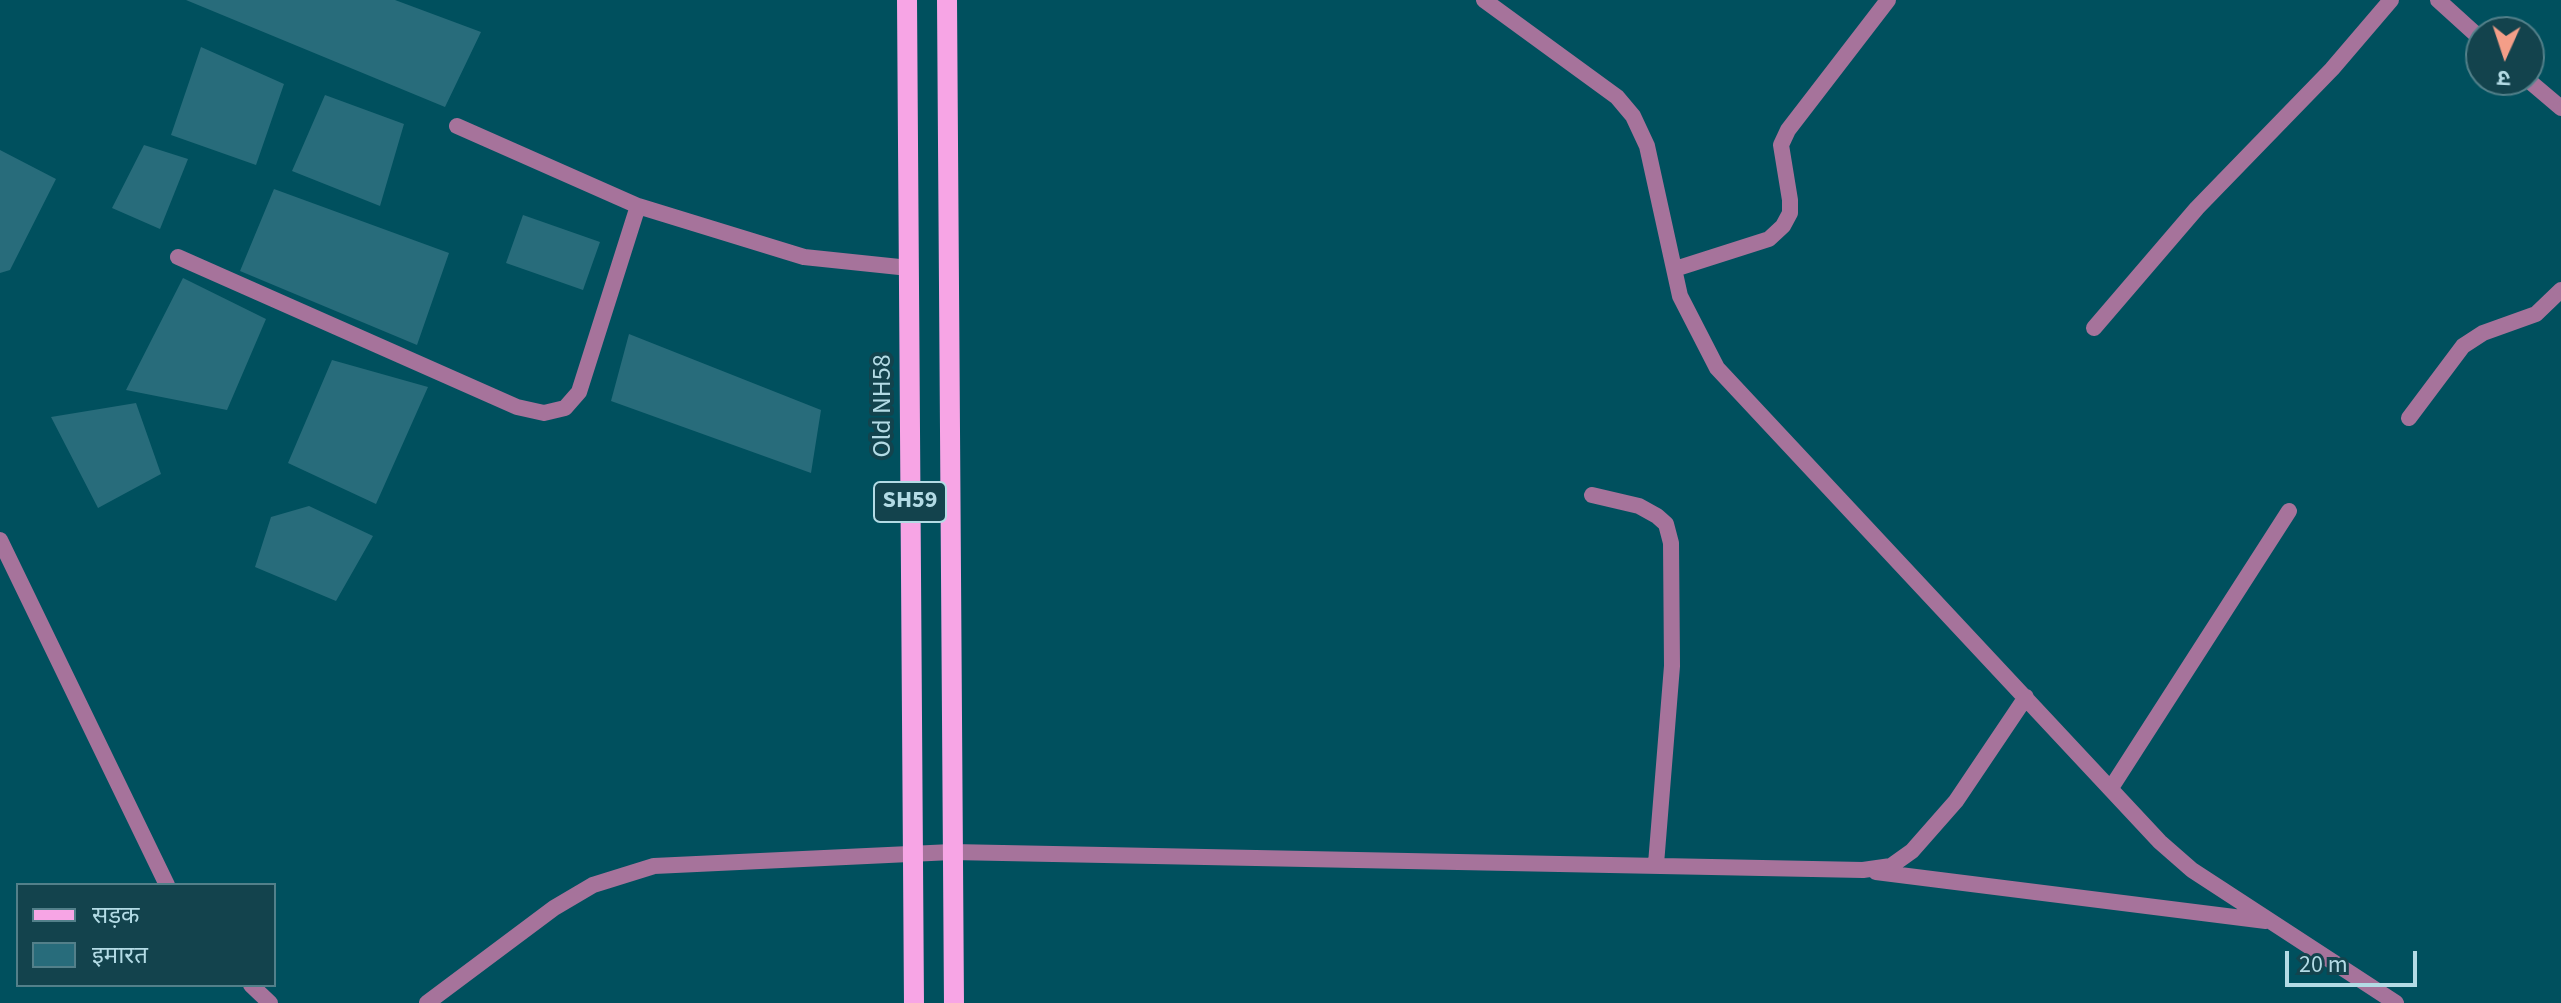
<!DOCTYPE html>
<html>
<head>
<meta charset="utf-8">
<style>
  body { margin:0 }
  #map { position:relative; width:2561px; height:1003px; overflow:hidden; background:#00505e; font-family:"Source Sans 3","Noto Sans Devanagari",sans-serif }
  canvas { display:block }
  .legend { position:absolute; left:16px; top:883px; width:260px; height:104px; box-sizing:border-box; background:#13434d; border:2px solid #53808a; margin:0; padding:10px 14px; list-style:none; font-size:24px; color:#b3dbe5 }
  .legend li { display:flex; align-items:center; gap:16px; height:40px }
  .legend b { width:40px; border:2px solid #53808a }
  .north { position:absolute; left:2465px; top:16px; width:80px; height:80px; box-sizing:border-box; background:#13434d; border:2px solid #53808a; border-radius:50%; rotate:183deg; font-size:22px; font-weight:700; line-height:32px; text-align:center; color:#b3dbe5 }
  .north::after { content:''; display:block; margin:auto; width:28px; height:36px; background:#f49e88; clip-path:polygon(50% 0,100% 100%,50% 72%,0 100%) }
  .scale { position:absolute; left:2285px; top:951px; width:132px; height:36px; box-sizing:border-box; border:4px solid #b3dbe5; border-top:0; padding-left:10px; font-size:24px; line-height:28px; white-space:nowrap; color:#b3dbe5; -webkit-text-stroke:6px #13434d; paint-order:stroke }
</style>
</head>
<body>
<div id="map">
<canvas width="2561" height="1003"></canvas>
<ul class="legend">
<li><b style="height:10px;background:#f7a5e5"></b>सड़क</li>
<li><b style="height:22px;background:#286c7b"></b>इमारत</li>
</ul>
<div class="north">उ</div>
<div class="scale">20 m</div>
</div>
<script>
const g = document.querySelector('canvas').getContext('2d');
g.lineJoin = 'round';
function paint(path, color) { g.fillStyle = color; g.fill(path, 'evenodd'); }
const poly = rows => new Path2D(rows.map(r => 'M' + r).join(''));
function trace(path, color, width, dash) { g.strokeStyle = color; g.lineWidth = width; g.lineCap = dash ? 'butt' : 'round'; g.setLineDash(dash || []); g.stroke(path); }
function drawText(font, color, halo, rows, align = 'center') {
  g.font = font + ' "Source Sans 3",sans-serif'; g.lineWidth = 8; g.setLineDash([]); g.textBaseline = 'middle'; g.strokeStyle = halo; g.fillStyle = color; for (const [text, x, y, turn = 0] of rows) {
    g.save(); g.translate(x, y); g.rotate((+turn || 0) * Math.PI / 180); g.textAlign = isNaN(turn) ? turn : align; if (halo) g.strokeText(text, 0, 0); g.fillText(text, 0, 0); g.restore();
  }
}
const building = poly([
  [186,0,395,0,481,32,445,107],
  [201,47,284,84,256,165,171,135],
  [325,95,404,124,380,206,292,171],
  [144,145,188,159,160,229,112,208],
  [0,150,56,179,10,270,0,273],
  [274,189,449,253,417,345,240,271],
  [523,215,600,242,583,290,506,263],
  [183,278,266,319,227,410,126,390],
  [629,334,821,410,811,473,611,401],
  [332,360,428,387,376,504,288,463],
  [136,403,161,474,98,508,51,417],
  [309,506,373,536,336,601,255,567,271,517]
]);
const minor = poly([
  [1484,0,1617,97,1633,116,1647,146,1680,296,1717,368,2160,842,2192,870,2396,1003],
  [2438,0,2481,39],
  [2528,80,2561,108],
  [457,126,638,206,804,257,909,268],
  [178,257,517,407,544,413,565,408,579,392,638,206],
  [1675,269,1769,239,1783,226,1790,213,1790,200,1781,145,1788,130,1888,0],
  [2094,328,2197,208,2332,69,2391,0],
  [2409,418,2463,346,2483,333,2536,314,2561,290],
  [1592,495,1639,506,1657,516,1666,524,1671,543,1672,666,1656,864],
  [0,540,167,885],
  [2111,788,2289,511],
  [1876,872,2266,921],
  [251,985,270,1003],
  [427,1003,554,908,593,885,654,866,952,852,1863,870,1891,866,1912,851,1956,801,2026,697]
]);
const primary = poly([
  [907,0,914,1003],
  [947,0,954,1003]
]);
const shields = [
  [910,502,72]
];
const shieldNames = [
  ["SH59",910,502]
];
const streetNames = [
  ["Old NH58",884,406,-90]
];
paint(building, '#286c7b');
trace(minor, '#a6739b', 16);
trace(primary, '#f7a5e5', 20);
for (const [x, y, w] of shields) { const box = new Path2D(); box.roundRect(x - w / 2, y - 20, w, 40, 6); g.fillStyle = '#13434d'; g.fill(box); trace(box, '#b3dbe5', 2); }
drawText('bold 24px', '#b3dbe5', null, shieldNames);
drawText('26px', '#b3dbe5', '#13434d', streetNames);
</script>
</body>
</html>
